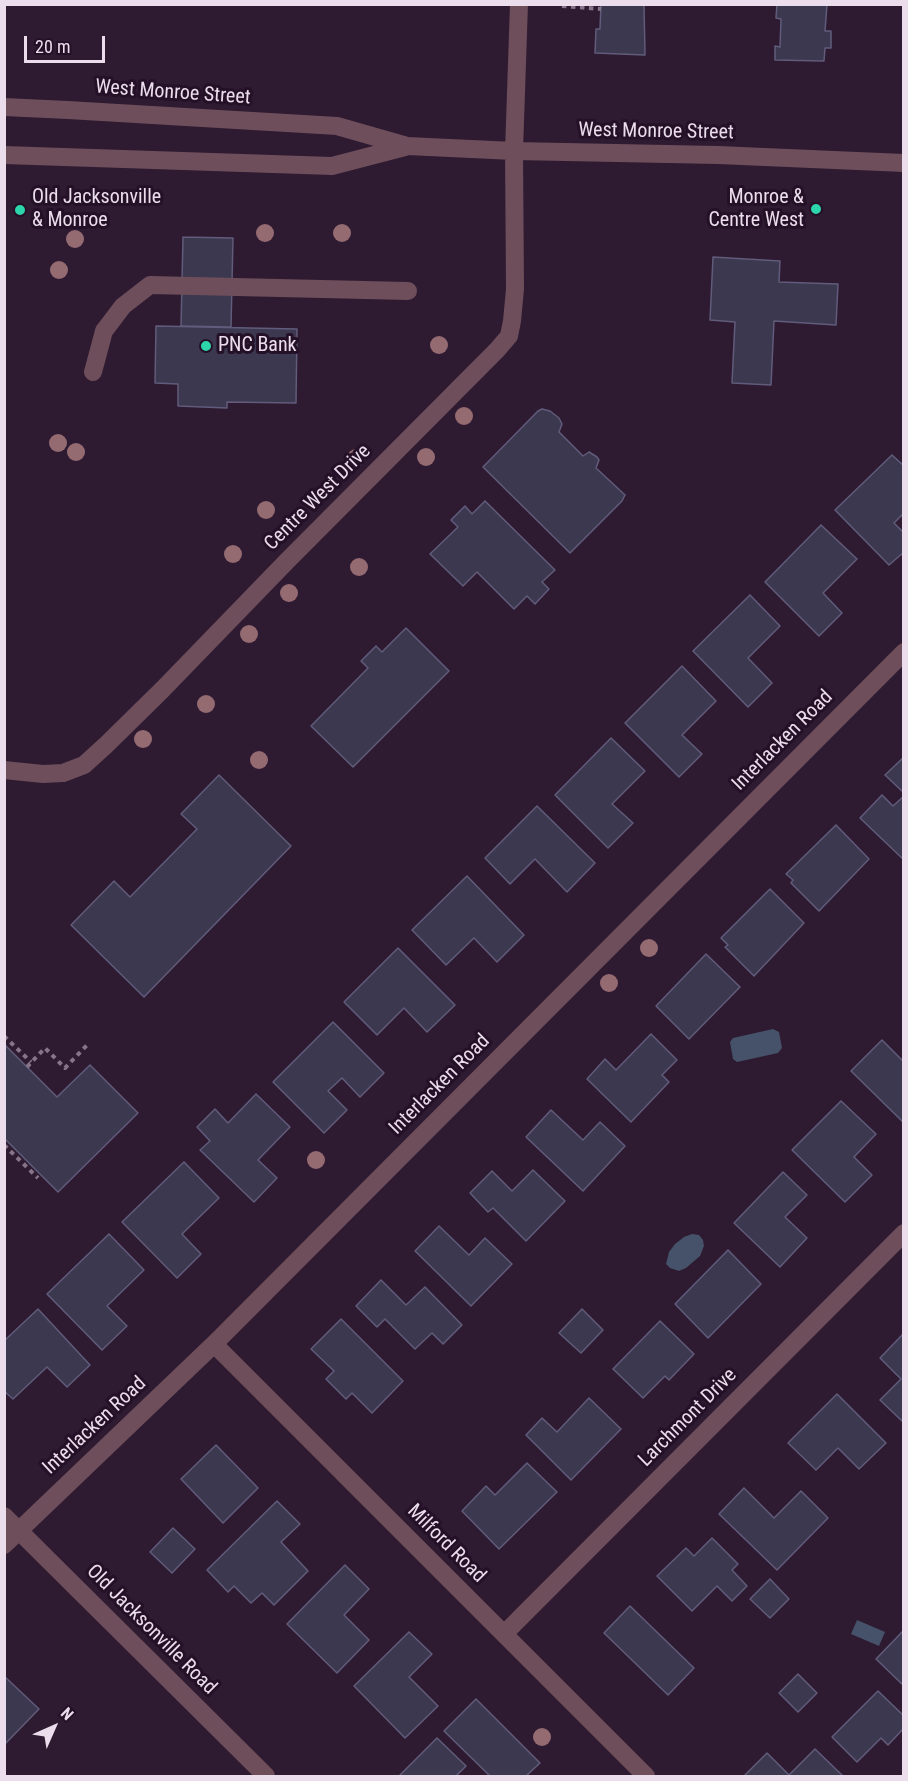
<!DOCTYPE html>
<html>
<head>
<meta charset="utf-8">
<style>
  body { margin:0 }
  #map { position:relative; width:908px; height:1781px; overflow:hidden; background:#2e1a31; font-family:"Roboto Condensed",sans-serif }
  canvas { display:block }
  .frame { position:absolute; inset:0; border:6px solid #ebddec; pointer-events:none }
  .north { position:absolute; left:24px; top:1697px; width:60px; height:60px; -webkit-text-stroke:4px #241127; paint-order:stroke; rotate:45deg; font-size:16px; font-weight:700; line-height:24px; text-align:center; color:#ebddec }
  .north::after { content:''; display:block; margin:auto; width:21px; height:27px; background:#ebddec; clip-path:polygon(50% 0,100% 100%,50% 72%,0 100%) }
  .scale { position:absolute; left:24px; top:36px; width:81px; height:27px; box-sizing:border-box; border:3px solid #ebddec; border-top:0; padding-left:8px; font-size:18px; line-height:21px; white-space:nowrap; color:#ebddec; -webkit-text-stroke:4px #241127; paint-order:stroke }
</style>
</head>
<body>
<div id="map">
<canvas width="908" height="1781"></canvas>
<div class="frame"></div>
<div class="north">N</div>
<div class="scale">20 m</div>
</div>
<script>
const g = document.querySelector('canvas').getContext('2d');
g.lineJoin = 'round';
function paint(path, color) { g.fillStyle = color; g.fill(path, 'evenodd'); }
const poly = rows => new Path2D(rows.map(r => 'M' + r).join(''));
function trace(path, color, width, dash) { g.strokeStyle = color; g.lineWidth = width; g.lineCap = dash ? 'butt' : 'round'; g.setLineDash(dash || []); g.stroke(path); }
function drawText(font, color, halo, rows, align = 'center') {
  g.font = font + ' "Roboto Condensed",sans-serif'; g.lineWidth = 6; g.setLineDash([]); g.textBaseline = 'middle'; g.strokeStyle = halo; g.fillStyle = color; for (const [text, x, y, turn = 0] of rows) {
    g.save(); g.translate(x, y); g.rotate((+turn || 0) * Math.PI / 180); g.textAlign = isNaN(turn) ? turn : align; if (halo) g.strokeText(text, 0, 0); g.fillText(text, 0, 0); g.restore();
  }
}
const water = poly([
  [773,1029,779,1032,782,1048,778,1053,737,1062,733,1059,730,1042,733,1038],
  [692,1234,699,1235,703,1240,704,1246,700,1256,686,1268,679,1271,670,1268,666,1264,669,1252,675,1244,684,1237],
  [857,1620,885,1632,879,1646,851,1634]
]);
const building = poly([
  [601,4,644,4,645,55,595,53,596,29,600,29,601,4],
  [777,4,827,5,825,31,831,31,831,48,825,48,824,61,775,60,775,46,780,47,781,19,776,18,777,4],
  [183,237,233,238,231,327,181,326,183,237],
  [713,257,780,261,779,282,838,284,836,325,774,321,771,385,732,383,735,322,710,320,713,257],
  [156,326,297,329,296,403,227,402,227,408,178,406,178,384,155,383,156,326],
  [542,409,550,411,559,418,562,424,559,432,583,456,589,452,597,457,599,460,596,468,625,495,622,501,570,553,483,467,538,411,542,409],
  [892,455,904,466,904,513,894,523,904,533,904,552,889,565,835,510,892,455],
  [485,501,555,570,542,582,549,589,535,604,527,596,514,609,477,572,463,586,430,554,458,527,451,520,465,506,472,514,485,501],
  [821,525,857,559,823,593,842,613,819,636,765,582,821,525],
  [750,595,780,626,748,658,772,683,748,707,693,651,750,595],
  [406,628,449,671,353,767,311,726,368,668,361,661,376,646,382,652,406,628],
  [682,666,716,701,682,735,702,754,679,777,625,723,682,666],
  [611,738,645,771,612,804,633,823,608,848,555,795,611,738],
  [904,757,904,793,885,775,904,757],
  [219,775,291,846,144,997,71,925,114,881,130,897,197,829,181,814,219,775],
  [882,795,893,806,904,796,904,860,860,818,882,795],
  [537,806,595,863,567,892,535,859,510,884,485,858,537,806],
  [836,825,869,859,819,911,791,883,793,880,786,874,836,825],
  [467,876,524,935,497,962,474,938,446,965,412,930,467,876],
  [770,889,804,923,754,976,725,947,728,945,721,938,770,889],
  [398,948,455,1005,427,1032,404,1008,377,1035,344,1002,398,948],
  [706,954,740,987,689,1039,656,1006,706,954],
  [333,1022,384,1073,360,1097,342,1078,328,1091,347,1110,324,1133,273,1082,333,1022],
  [651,1034,677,1060,662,1075,669,1082,631,1122,587,1079,605,1059,616,1070,651,1034],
  [882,1040,904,1062,904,1123,851,1071,882,1040],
  [4,1044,57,1097,90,1065,138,1113,58,1192,4,1138,4,1044],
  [256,1094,290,1127,258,1160,277,1178,254,1202,200,1150,210,1141,197,1127,215,1109,228,1123,256,1094],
  [841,1101,876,1134,854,1157,872,1175,845,1202,792,1150,841,1101],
  [551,1110,583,1140,600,1122,625,1146,583,1191,526,1137,551,1110],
  [184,1162,219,1198,182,1234,201,1254,177,1278,122,1222,184,1162],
  [533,1170,565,1201,526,1241,493,1208,488,1212,470,1193,492,1171,512,1191,533,1170],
  [783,1172,807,1195,785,1217,807,1238,780,1267,734,1223,783,1172],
  [439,1226,469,1255,485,1238,512,1264,471,1306,415,1251,439,1226],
  [109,1234,144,1270,107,1306,127,1326,102,1350,47,1294,109,1234],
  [728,1250,761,1284,708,1338,675,1304,728,1250],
  [381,1280,406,1305,425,1287,462,1325,443,1344,432,1333,415,1349,385,1319,377,1327,356,1306,381,1280],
  [38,1309,90,1365,67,1387,47,1367,13,1399,4,1391,4,1341,38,1309],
  [582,1309,603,1330,581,1353,559,1333,582,1309],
  [341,1319,403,1381,372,1413,352,1393,346,1399,326,1379,334,1371,311,1349,341,1319],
  [660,1321,694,1354,669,1380,665,1376,643,1398,613,1369,660,1321],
  [904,1333,904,1420,902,1421,880,1400,901,1379,880,1358,904,1333],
  [837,1394,886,1443,859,1469,838,1448,816,1470,788,1443,837,1394],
  [589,1398,621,1429,571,1480,526,1435,542,1418,557,1432,589,1398],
  [216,1445,258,1488,223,1523,181,1479,216,1445],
  [527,1463,557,1492,499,1549,462,1511,486,1486,495,1495,527,1463],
  [744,1488,774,1518,801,1491,828,1518,777,1570,719,1514,744,1488],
  [277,1501,300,1524,281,1542,308,1571,274,1605,262,1593,251,1603,234,1586,228,1592,207,1570,277,1501],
  [173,1528,195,1549,172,1573,150,1552,173,1528],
  [712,1538,738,1564,732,1570,747,1586,732,1601,717,1586,692,1611,657,1576,686,1548,694,1556,712,1538],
  [345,1565,369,1589,344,1615,369,1640,337,1673,287,1624,345,1565],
  [770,1579,789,1599,770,1618,750,1599,770,1579],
  [630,1606,694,1668,668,1695,604,1633,630,1606],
  [904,1630,904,1686,876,1659,904,1630],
  [409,1632,432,1654,409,1677,438,1706,405,1738,354,1686,409,1632],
  [798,1674,817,1693,798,1712,779,1693,798,1674],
  [4,1676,39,1709,4,1745,4,1676],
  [878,1691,904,1716,904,1728,888,1745,881,1738,857,1762,832,1737,878,1691],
  [476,1699,540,1763,526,1776,490,1776,444,1731,476,1699],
  [437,1738,466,1766,456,1776,401,1776,400,1775,437,1738],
  [815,1749,843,1776,744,1776,767,1753,789,1775,815,1749]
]);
const path = poly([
  [562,6,601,9],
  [4,1036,31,1062],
  [27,1067,45,1048,65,1068,88,1044],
  [4,1145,38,1178]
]);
const minor = poly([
  [4,107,68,110,337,126,407,146,514,151,718,155,904,163],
  [4,155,332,166,405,147],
  [93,372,104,331,123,306,150,285,408,291],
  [4,770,43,774,63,773,84,765,106,745,162,690,286,562,497,350,509,336,512,321,515,289,514,151,519,4],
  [214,1344,646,1776],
  [4,1516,266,1776],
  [4,1545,214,1344,904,652],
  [504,1634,904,1233]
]);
const trees = [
  [265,233],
  [342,233],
  [75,239],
  [59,270],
  [439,345],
  [464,416],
  [58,443],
  [76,452],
  [426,457],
  [356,458],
  [266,510],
  [233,554],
  [359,567],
  [289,593],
  [249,634],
  [206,704],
  [143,739],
  [259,760],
  [649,948],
  [609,983],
  [316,1160],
  [542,1737]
];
const markers = [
  [816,209,6,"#2dd5ab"],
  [20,210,6,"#2dd5ab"],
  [206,346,6,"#2dd5ab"]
];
const streetNames = [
  ["West Monroe Street",173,93,4],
  ["West Monroe Street",656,132,1],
  ["Centre West Drive",318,498,-45],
  ["Interlacken Road",783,741,-45],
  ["Interlacken Road",440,1085,-45],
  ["Larchmont Drive",688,1418,-45],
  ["Interlacken Road",95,1426,-43],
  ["Milford Road",446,1544,45],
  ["Old Jacksonville Road",151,1630,45]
];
const poiNames = [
  ["Old Jacksonville",32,198],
  ["& Monroe",32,221],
  ["Monroe &",804,198,"right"],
  ["Centre West",804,221,"right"],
  ["PNC Bank",218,346]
];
paint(water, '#455269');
paint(building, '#3c3850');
trace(building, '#615c7b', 1.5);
trace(path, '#867488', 4, [4.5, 4.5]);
trace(minor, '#6d4e5a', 18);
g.fillStyle = '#956b72';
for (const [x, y] of trees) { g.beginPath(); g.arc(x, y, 9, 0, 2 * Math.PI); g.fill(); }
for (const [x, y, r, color] of markers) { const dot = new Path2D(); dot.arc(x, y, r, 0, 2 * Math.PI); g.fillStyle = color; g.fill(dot); trace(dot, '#241127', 2); }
drawText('20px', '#ebddec', '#241127', streetNames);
drawText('20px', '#ebddec', '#241127', poiNames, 'left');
</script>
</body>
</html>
